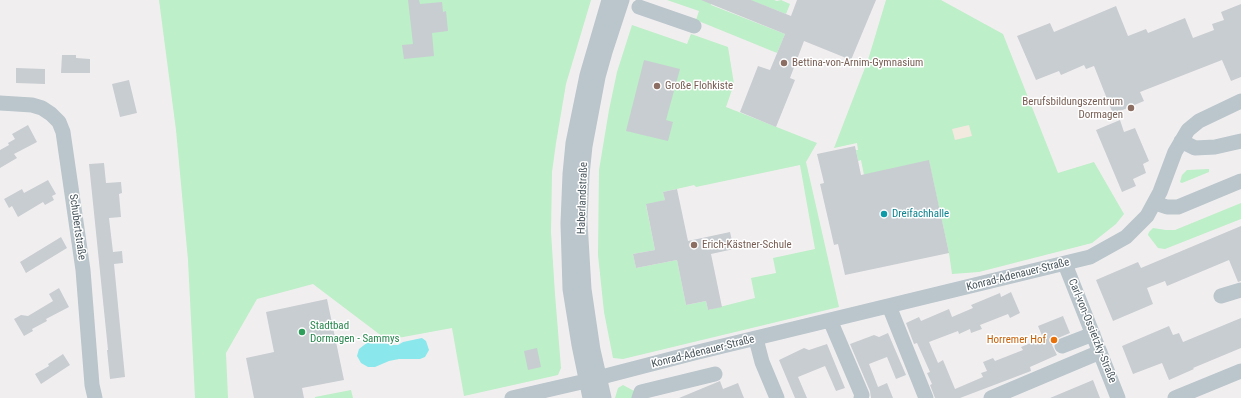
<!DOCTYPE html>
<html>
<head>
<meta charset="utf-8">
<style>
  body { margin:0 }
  canvas { display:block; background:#f1eeef }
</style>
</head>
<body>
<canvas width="1241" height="398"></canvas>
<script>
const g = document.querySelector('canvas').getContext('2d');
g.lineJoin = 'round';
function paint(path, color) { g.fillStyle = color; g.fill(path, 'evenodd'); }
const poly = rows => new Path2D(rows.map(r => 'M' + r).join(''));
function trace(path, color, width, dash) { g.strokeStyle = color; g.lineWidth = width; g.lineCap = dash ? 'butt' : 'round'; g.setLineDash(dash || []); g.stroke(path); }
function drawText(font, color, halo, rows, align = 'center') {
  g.font = font + ' "Roboto Condensed",sans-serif'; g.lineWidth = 3; g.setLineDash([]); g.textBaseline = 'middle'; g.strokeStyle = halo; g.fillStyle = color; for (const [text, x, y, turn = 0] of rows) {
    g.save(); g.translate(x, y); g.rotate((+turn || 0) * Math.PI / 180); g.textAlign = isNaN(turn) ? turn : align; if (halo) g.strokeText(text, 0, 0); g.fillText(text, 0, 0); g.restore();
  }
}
const green = poly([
  [159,0,591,0,566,84,556,143,552,172,551,232,555,294,561,368,558,375,464,396,452,328,387,340,313,284,257,299,226,353,228,398,195,398,188,260,176,130],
  [667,0,712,0,711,5,785,34,777,53,696,20,699,11],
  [750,0,774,0,777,1,781,0,790,4,786,14],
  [886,0,941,0,1003,34,1058,173,1094,162,1124,214,1116,224,1092,243,979,272,952,274,949,253,929,161,864,175,861,160,858,161,856,150,858,150,857,143,834,148,868,60],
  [632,25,687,44,691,34,728,47,734,84,726,107,817,143,806,162,839,307,623,359,613,358,604,312,598,255,599,170,609,110,617,72],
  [800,165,815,249,773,258,776,273,751,278,755,298,708,310,706,301,686,305,677,260,636,268,633,254,655,250,646,205,665,200,663,192,690,186,694,185,696,187],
  [1209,169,1209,172,1182,183,1180,182,1182,175,1187,170],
  [1241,203,1241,219,1165,249,1158,248,1148,235,1149,232,1153,228,1166,230,1175,230],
  [623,385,636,392,633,398,615,398,618,388],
  [351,390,353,398,315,398,315,397]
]);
const sand = poly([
  [969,125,972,136,955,140,952,129]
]);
const water = poly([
  [422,338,426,341,429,350,425,357,420,359,399,359,389,361,375,367,368,367,361,363,357,356,359,349,368,342,375,339,391,345,398,345,403,342]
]);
const building = poly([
  [408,0,419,0,420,4,442,2,443,12,446,11,448,31,432,33,434,56,404,59,402,45,413,44],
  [701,0,751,0,791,16,797,0,876,0,851,60,804,41,790,78,795,80,776,127,740,112,758,66,770,70,785,34],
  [1241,4,1241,77,1231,81,1222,60,1140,92,1144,101,1113,114,1094,66,1086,69,1084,65,1061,75,1059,71,1036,80,1017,36,1050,23,1054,32,1116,6,1128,36,1146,29,1148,33,1185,18,1193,38,1214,30,1212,24,1224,20,1221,12],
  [62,55,76,55,76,58,90,59,90,73,61,73],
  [644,60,680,69,666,120,673,122,668,141,626,131],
  [16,68,45,69,45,84,16,83],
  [129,80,137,113,120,117,112,84],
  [1120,120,1124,132,1135,128,1149,161,1143,164,1146,173,1133,179,1136,186,1122,192,1096,130],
  [28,125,37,142,14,154,17,158,0,168,0,150,9,145,8,143,15,139,12,134],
  [855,146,861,175,929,160,949,253,845,275,838,244,834,245,820,184,824,183,817,154],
  [104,163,106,183,121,182,122,193,119,194,121,217,109,218,113,252,122,251,123,263,114,264,125,377,110,379,107,350,108,350,89,164],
  [48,180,56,194,52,196,54,200,45,205,43,202,18,217,12,206,9,208,4,199,22,189,24,193],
  [677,189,688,241,730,232,734,249,711,254,722,307,708,310,706,301,686,305,677,260,636,268,633,254,655,250,646,204,665,200,663,192],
  [1241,226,1241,281,1238,282,1229,260,1167,286,1165,281,1147,288,1153,304,1113,321,1096,280,1138,262,1141,268],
  [61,237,67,248,26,273,20,262],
  [59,288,69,307,46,319,47,321,32,329,33,331,24,336,14,319,21,315,28,316,53,301,49,294],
  [1011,292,1020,313,1010,318,1008,314,980,325,982,329,971,333,970,329,959,334,958,331,929,342,938,363,943,360,955,389,983,377,981,373,987,371,983,362,993,358,995,361,1023,350,1021,347,1043,338,1038,326,1063,316,1070,333,1058,338,1052,345,1057,355,1030,367,1031,371,960,398,935,398,930,385,932,384,927,373,930,372,917,343,914,344,906,323,919,317,921,321,949,309,952,317,973,308,971,305,1000,293,1001,297],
  [327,299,344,380,302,388,304,398,254,398,246,358,274,352,266,312],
  [1241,318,1241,348,1193,368,1194,369,1169,380,1162,363,1133,374,1122,346,1169,326,1173,335,1179,333,1183,342],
  [888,333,906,375,896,379,887,357,869,364,878,387,887,383,893,398,871,398,870,391,850,344,874,335,879,337],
  [827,344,845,388,836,391,825,366,798,377,807,398,795,398,779,360,804,348,809,350],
  [537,348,541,367,528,370,524,351],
  [63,354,70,365,41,384,35,374,49,366,48,364],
  [1093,380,1100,398,1050,398],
  [720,381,723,389,738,383,744,398,679,398]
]);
const minor = poly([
  [639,7,694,26],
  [0,103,32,105,42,108,51,114,59,122,63,132,83,270,92,385,95,398],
  [1181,141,1195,148,1215,147,1241,141],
  [1155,203,1167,207,1178,207,1241,181],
  [1065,264,1118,398],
  [1221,296,1241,290],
  [889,306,926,398],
  [830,320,862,395,861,398],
  [756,339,762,362,777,398],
  [1062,346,1093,334],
  [512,398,586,381,694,353,1090,257,1126,237,1147,216,1160,192,1175,152,1188,130,1199,121,1241,101],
  [590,398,579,345,570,289,568,223,570,174,573,143,587,75,609,0],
  [604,398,593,350,584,289,580,222,582,175,585,146,598,77,605,52,622,0],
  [639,398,641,392,715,374],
  [991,398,1100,352],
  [1175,398,1241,371]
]);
const markers = [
  [784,63,4,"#8d6e63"],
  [657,86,4,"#8d6e63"],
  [1131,108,4,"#8d6e63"],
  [884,214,4,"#0f9aa8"],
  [694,245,4,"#8d6e63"],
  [302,332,4,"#2e9e5b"],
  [1054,340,4,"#e8710a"]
];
const educationNames = [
  ["Bettina-von-Arnim-Gymnasium",792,63],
  ["Große Flohkiste",665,86],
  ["Berufsbildungszentrum",1123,102,"right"],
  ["Dormagen",1123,115,"right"],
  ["Erich-Kästner-Schule",702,245]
];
const streetNames = [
  ["Haberlandstraße",583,198,-88],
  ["Schubertstraße",77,227,82],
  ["Konrad-Adenauer-Straße",1018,275,-14],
  ["Carl-von-Ossietzky-Straße",1092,331,68],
  ["Konrad-Adenauer-Straße",703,352,-14]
];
const cultureNames = [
  ["Dreifachhalle",892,214]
];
const leisureNames = [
  ["Stadtbad",310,326],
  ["Dormagen - Sammys",310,339]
];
const foodNames = [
  ["Horremer Hof",1046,340]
];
paint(green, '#bdefc8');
paint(sand, '#f2e9df');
paint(water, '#8ae8ec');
paint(building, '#c8cdd1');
trace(minor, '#bac6cc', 15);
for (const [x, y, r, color] of markers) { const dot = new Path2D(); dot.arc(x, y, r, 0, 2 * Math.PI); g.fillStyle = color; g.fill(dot); trace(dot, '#fff', 1.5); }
drawText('11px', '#785e54', '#fff', educationNames, 'left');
drawText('11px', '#47555c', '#fff', streetNames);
drawText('11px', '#0d838f', '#fff', cultureNames, 'left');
drawText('11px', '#27864d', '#fff', leisureNames, 'left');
drawText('11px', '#c56008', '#fff', foodNames, 'right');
</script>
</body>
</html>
